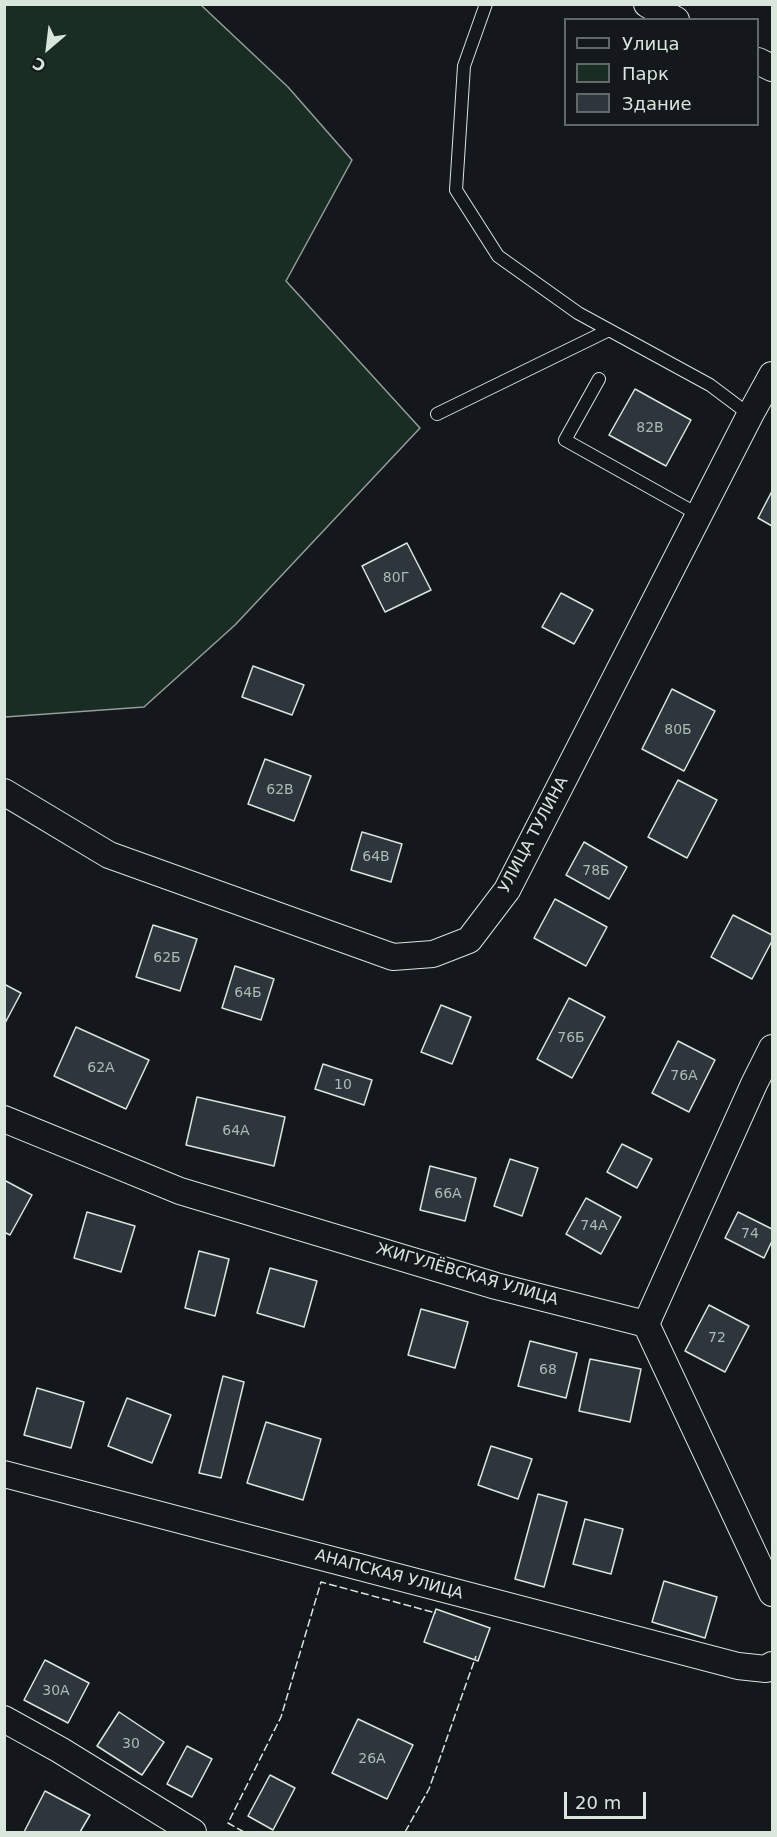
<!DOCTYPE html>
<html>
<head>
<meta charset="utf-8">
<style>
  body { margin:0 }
  #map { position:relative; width:777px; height:1837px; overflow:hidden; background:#14181c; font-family:"DejaVu Sans",sans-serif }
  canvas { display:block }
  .frame { position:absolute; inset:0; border:6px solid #d8e6dc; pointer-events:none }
  .legend { position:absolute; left:564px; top:18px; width:195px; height:108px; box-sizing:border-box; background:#14181c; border:2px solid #626a69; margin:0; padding:8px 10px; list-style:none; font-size:18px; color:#d8e6dc }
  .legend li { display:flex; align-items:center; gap:12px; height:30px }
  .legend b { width:30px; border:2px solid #626a69 }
  .north { position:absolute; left:18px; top:18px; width:60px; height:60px; -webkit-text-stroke:4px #14181c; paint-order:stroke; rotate:208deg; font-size:16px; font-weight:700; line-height:24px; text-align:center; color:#d8e6dc }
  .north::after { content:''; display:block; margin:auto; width:21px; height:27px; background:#d8e6dc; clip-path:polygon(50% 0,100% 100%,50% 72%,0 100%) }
  .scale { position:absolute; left:564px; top:1792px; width:82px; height:27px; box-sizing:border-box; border:3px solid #d8e6dc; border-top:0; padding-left:8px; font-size:18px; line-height:21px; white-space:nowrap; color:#d8e6dc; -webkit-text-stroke:4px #14181c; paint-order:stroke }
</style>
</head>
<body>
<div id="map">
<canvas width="777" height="1837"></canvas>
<div class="frame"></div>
<ul class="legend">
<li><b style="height:8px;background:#14181c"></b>Улица</li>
<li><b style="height:16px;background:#1a2d24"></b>Парк</li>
<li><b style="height:16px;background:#2c363c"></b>Здание</li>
</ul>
<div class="north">С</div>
<div class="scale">20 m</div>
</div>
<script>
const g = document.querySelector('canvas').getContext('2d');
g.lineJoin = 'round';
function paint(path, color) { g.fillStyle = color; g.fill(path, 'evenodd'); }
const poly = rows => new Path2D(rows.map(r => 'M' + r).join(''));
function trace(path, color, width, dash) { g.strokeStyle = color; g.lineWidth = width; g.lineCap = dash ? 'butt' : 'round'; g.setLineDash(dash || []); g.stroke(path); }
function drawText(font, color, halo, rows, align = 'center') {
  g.font = font + ' "DejaVu Sans",sans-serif'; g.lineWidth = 4.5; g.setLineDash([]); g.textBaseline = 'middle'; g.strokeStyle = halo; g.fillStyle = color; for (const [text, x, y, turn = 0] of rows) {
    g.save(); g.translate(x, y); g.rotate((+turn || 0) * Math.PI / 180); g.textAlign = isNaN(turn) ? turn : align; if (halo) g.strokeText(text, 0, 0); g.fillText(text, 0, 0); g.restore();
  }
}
const green = poly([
  [5,4,201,5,288,87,352,160,286,281,420,428,235,625,144,707,5,717,5,4]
]);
const building = poly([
  [635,389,691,420,666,466,609,435,635,389],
  [772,491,772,526,758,518,772,491],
  [407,543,431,590,385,612,362,566,407,543],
  [561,593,593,610,574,644,542,627,561,593],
  [253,666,304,685,292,715,242,697,253,666],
  [672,689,715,711,684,771,642,749,672,689],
  [265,759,311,776,294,821,248,804,265,759],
  [678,780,717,800,687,858,648,837,678,780],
  [362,832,402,844,391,882,351,870,362,832],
  [584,842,627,867,609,899,566,875,584,842],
  [555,899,607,927,586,966,534,938,555,899],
  [733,915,772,935,772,941,752,979,711,957,733,915],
  [153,925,197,939,180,991,136,977,153,925],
  [235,966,274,979,261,1020,222,1008,235,966],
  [4,984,21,993,4,1025,4,984],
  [569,998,605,1017,572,1078,537,1059,569,998],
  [441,1005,471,1017,452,1064,421,1052,441,1005],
  [76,1027,149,1060,126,1109,54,1076,76,1027],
  [678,1041,715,1060,689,1112,652,1093,678,1041],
  [323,1064,372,1080,364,1105,315,1089,323,1064],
  [197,1097,285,1117,274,1166,186,1145,197,1097],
  [622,1144,652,1159,637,1188,607,1172,622,1144],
  [510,1159,538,1168,522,1216,494,1206,510,1159],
  [430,1166,476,1178,465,1221,420,1210,430,1166],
  [4,1180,32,1195,10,1235,4,1232,4,1180],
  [586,1198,621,1217,601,1254,566,1234,586,1198],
  [87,1212,135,1226,121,1272,74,1258,87,1212],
  [738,1212,772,1229,772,1241,764,1258,725,1238,738,1212],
  [199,1251,229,1259,215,1316,185,1308,199,1251],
  [270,1268,317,1281,304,1327,257,1313,270,1268],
  [709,1305,749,1326,725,1372,685,1351,709,1305],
  [421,1309,468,1322,455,1368,408,1355,421,1309],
  [530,1341,577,1353,566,1398,518,1386,530,1341],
  [590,1359,641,1369,630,1422,579,1411,590,1359],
  [223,1376,244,1382,221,1478,199,1473,223,1376],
  [37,1388,84,1402,71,1448,24,1435,37,1388],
  [127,1398,171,1415,152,1463,108,1446,127,1398],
  [266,1422,321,1439,303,1500,247,1483,266,1422],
  [491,1446,532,1459,518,1499,478,1485,491,1446],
  [538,1494,567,1502,544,1587,515,1579,538,1494],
  [585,1519,623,1529,611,1574,573,1564,585,1519],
  [664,1581,717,1597,705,1638,652,1622,664,1581],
  [436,1609,490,1628,478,1661,424,1642,436,1609],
  [45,1660,89,1683,68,1723,24,1700,45,1660],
  [119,1712,164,1742,142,1775,97,1746,119,1712],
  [358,1719,413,1745,387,1799,332,1773,358,1719],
  [187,1746,212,1759,192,1797,167,1784,187,1746],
  [270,1775,295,1788,273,1830,248,1816,270,1775],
  [45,1791,90,1815,80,1832,24,1832,45,1791]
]);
const service = poly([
  [486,4,464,66,456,190,498,256,578,313,710,385,750,415],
  [599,379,565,440,699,515],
  [437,414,609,330]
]);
const minor = poly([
  [647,4,676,20],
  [758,61,772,68],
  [4,792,109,855,393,957,433,954,469,940,507,890,750,415,772,375],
  [4,1119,180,1191,496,1286,646,1324,754,1084,772,1048],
  [646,1324,772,1593],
  [4,1474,738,1666,766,1669,772,1665],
  [4,1719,60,1750,193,1832]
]);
const fence = poly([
  [244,1832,228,1823,281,1717,321,1582,436,1613],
  [405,1832,429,1789,476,1656]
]);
const numberNames = [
  ["82В",650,428],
  ["80Г",396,578],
  ["80Б",678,730],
  ["62В",280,790],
  ["64В",376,857],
  ["78Б",596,871],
  ["62Б",167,958],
  ["64Б",248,993],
  ["76Б",571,1038],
  ["62А",101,1068],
  ["76А",684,1076],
  ["10",343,1085],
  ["64А",236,1131],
  ["66А",448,1194],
  ["74А",594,1226],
  ["74",750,1234],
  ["72",717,1338],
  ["68",548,1370],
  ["30А",56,1691],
  ["30",131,1744],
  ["26А",372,1759]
];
const streetNames = [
  ["УЛИЦА ТУЛИНА",534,835,-62],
  ["ЖИГУЛЁВСКАЯ УЛИЦА",467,1275,16],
  ["АНАПСКАЯ УЛИЦА",389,1575,15]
];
paint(green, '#1a2d24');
trace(green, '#939e99', 1.5);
paint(building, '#2c363c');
trace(building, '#d8e6dc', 1.5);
trace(service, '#d8e6dc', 14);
trace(minor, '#d8e6dc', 28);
trace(service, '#14181c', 12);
trace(minor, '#14181c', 26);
trace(fence, '#d8e6dc', 1.5, [8, 3]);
drawText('14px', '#adbab4', null, numberNames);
drawText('16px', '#d8e6dc', '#14181c', streetNames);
</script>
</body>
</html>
